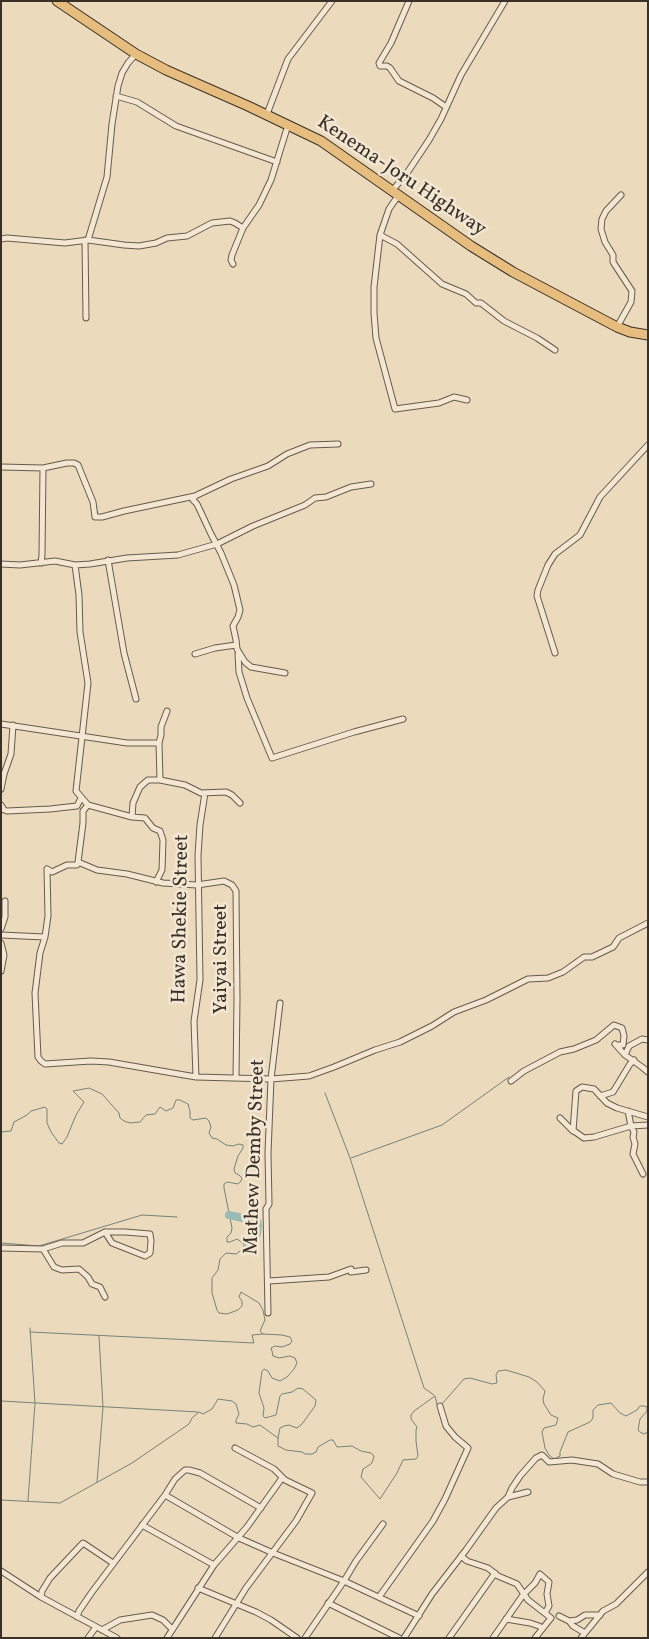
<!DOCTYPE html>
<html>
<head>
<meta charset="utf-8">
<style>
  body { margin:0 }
  #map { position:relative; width:649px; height:1639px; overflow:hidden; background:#ecdabc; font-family:Vollkorn,serif }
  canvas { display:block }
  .frame { position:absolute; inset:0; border:2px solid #393127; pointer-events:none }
</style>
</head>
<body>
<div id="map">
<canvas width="649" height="1639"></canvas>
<div class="frame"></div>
</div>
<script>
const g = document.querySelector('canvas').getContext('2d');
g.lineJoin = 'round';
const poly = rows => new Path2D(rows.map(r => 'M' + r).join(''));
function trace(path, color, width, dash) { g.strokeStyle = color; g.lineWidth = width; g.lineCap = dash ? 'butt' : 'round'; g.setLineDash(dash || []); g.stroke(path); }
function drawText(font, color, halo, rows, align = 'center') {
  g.font = font + ' Vollkorn,serif'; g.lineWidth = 5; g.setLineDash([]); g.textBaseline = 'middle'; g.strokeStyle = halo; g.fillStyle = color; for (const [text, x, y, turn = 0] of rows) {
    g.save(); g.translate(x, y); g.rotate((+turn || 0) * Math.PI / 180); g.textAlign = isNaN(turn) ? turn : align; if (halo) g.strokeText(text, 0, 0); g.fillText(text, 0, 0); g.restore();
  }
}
const stream = poly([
  [325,1093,350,1158,424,1388,434,1395],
  [1,1132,11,1131,14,1122,27,1115,31,1111,45,1107,47,1109,47,1123,51,1132,59,1143,62,1144,67,1137,76,1115,84,1102,73,1091,89,1088,102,1094,119,1113,120,1118,124,1121,130,1123,140,1122,146,1115,155,1114,160,1107,166,1111,173,1108,176,1100,180,1100,188,1104,190,1111,190,1118,193,1120,206,1118,209,1121,211,1127,209,1133,212,1138,217,1139,226,1145,233,1146,239,1144,243,1145,243,1148,238,1156,234,1169,235,1173,239,1175,242,1178,241,1181,238,1184,227,1182,224,1184,224,1188,232,1228,231,1233,227,1237,227,1242,230,1242,237,1239,247,1246,236,1254,226,1253,220,1259,218,1270,212,1278,212,1293,217,1310,219,1313,227,1314,238,1310,242,1306,242,1301,239,1297,241,1292,259,1303,263,1310,265,1320,260,1331,263,1334,282,1335,290,1337,292,1341,290,1344,282,1347,275,1346,271,1348,272,1351,273,1356,279,1358,290,1356,295,1358,297,1363,294,1369,287,1377,280,1381,272,1378,268,1371,264,1369,262,1371,259,1393,264,1408,263,1416,265,1418,276,1415,280,1396,282,1394,292,1392,298,1388,303,1389,316,1400,315,1406,302,1424,297,1428,289,1425,284,1426,280,1428,278,1438,278,1446,286,1450,302,1452,305,1454,312,1454,316,1452,318,1447,330,1440,333,1440,337,1447,352,1446,361,1451,371,1453,374,1456,373,1460,371,1464,363,1469,361,1477,380,1499,397,1473,403,1460,416,1459,418,1456,416,1441,416,1430,417,1427,411,1419,411,1415,414,1411,435,1396,438,1408],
  [351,1158,442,1125,509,1077],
  [1,1243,39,1246,142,1215,177,1217],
  [30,1332,254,1343,252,1335,263,1334],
  [1,1401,198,1412],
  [441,1405,464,1379,470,1378,492,1384,497,1383,496,1375,498,1371,506,1370,529,1377,537,1382,545,1391,543,1399,544,1404,551,1415,558,1418,556,1425,544,1428,542,1432,545,1448,549,1455,554,1459,560,1456,560,1452,568,1432,590,1422,593,1418,593,1410,598,1405,611,1403,620,1413,626,1416,637,1410,640,1406,644,1406,647,1407,647,1411,640,1419,638,1430,640,1432,644,1434,648,1432],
  [97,1482,103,1407,99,1336],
  [1,1500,60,1503,132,1463,189,1424,192,1418,199,1412,203,1414,212,1409,218,1399,232,1401,236,1404,239,1414,236,1420,236,1423,247,1424,253,1427,260,1425,278,1438],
  [28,1501,35,1403,30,1328]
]);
const river = poly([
  [229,1215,257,1221,258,1225,257,1234,251,1246,249,1248,247,1246]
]);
const minor = poly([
  [409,1,391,43,379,63,380,66,387,66,390,68,399,81,433,98,446,107],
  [116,96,137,102,176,126,277,162],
  [267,114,288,59,332,1],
  [392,191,407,173,429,140,441,119,461,75,505,1],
  [398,196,389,209,380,235,374,287,374,313,376,338,395,409,439,403,454,397,467,400],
  [380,235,397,244,442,284,466,294,476,303,481,303,504,321,537,338,555,350],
  [1,239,7,238,65,243,88,240,107,177,112,124,118,86,122,73,128,63,136,54],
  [85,240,86,318],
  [88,240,124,245,139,246,156,243,167,238,187,236,212,223,230,221,235,223,243,228],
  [233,264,231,260,232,255,243,228,259,205,271,180,288,125],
  [617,327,631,302,632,291,613,262,613,255,605,242,601,229,602,219,606,211,621,195],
  [1,467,43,468,67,463,74,463,78,465,93,502,95,517,102,517,124,511,195,496],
  [108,560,124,653,136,699],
  [41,563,42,555,43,468],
  [1,564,20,565,55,561,75,565,90,564,127,558,178,555,217,544,253,526,305,505,315,498,326,497,351,487,371,484],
  [75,565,79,595,80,632,88,683,76,791,88,805,132,817,145,818,153,828,160,831,163,840,162,870,156,882],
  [555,653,537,596,538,590,548,565,555,554,580,535,600,497,648,445],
  [195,654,215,648,236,645],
  [238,654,239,672,247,698,272,758,354,732,403,719],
  [285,673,251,667,245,662,237,649,236,640,233,626,238,617,240,610,234,585,221,553,211,534,197,504,193,500,195,496,231,479,268,466,287,454,310,445,338,444],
  [167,711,161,727,161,735,159,743,160,780,185,785,201,793,226,792,232,795,240,803],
  [1,724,127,743,159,743],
  [1,789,4,774,11,754,13,725],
  [1,805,4,810,7,811,50,809,77,806,81,798],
  [132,817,133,803,140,787,148,780,160,780],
  [78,862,83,823,83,811,88,805],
  [1,929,5,917,5,901],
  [1,935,45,937],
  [1,943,4,955,1,971],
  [615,1044,625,1055,642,1067,648,1072],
  [625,1055,629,1046,642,1039,648,1040],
  [196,1077,194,1021,200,980,198,855,200,825,205,793],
  [236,1078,237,998,236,891,232,885,224,881,197,885,163,883,127,874,97,870,78,862,77,865,67,865,52,872,47,869,48,916,45,937,40,953,35,993,38,1057,41,1061,45,1064,91,1061,109,1062,196,1077,271,1079,309,1076,334,1067,375,1050,400,1042,432,1026,454,1012,486,1000,528,979,548,978,563,972,584,957,592,957,613,947,619,938,648,923],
  [511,1081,524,1071,560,1052,574,1049,596,1040,614,1025,622,1028,624,1036,623,1045,617,1045],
  [600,1096,613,1092,630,1064,634,1060],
  [628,1111,631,1126,634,1132,633,1137,635,1144,633,1154,643,1174],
  [560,1118,573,1131,576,1091,582,1087,594,1089,607,1103,617,1108,648,1117],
  [571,1129,584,1138,594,1137,631,1126,648,1125],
  [1,1248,43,1249,62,1243,83,1243,105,1232,125,1232,150,1234,151,1241,150,1253,145,1256,112,1243,105,1232],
  [43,1249,54,1267,62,1270,79,1269,88,1277,92,1284,100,1287,105,1297],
  [269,1281,329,1277,351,1269,351,1272,366,1270],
  [268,1313,266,1209,269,1204,268,1153,271,1079,280,1003],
  [165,1495,239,1538,273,1553,344,1581,419,1616],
  [508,1497,512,1488,520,1476,536,1458,542,1455,549,1462,572,1460,598,1464,613,1474,640,1482,648,1482],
  [142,1525,214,1565],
  [461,1556,467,1561,488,1568,498,1576,517,1584,528,1600,551,1618,535,1638],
  [1,1571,41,1597,117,1638],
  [198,1588,256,1612,271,1620,297,1638],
  [41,1597,42,1591,50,1578,83,1543,113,1563],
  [379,1597,433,1521,445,1499,468,1448,455,1437,446,1426,440,1406],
  [328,1603,399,1638],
  [559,1616,569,1621,573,1626,585,1633],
  [77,1617,79,1611,92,1592,165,1495,175,1479,185,1470,189,1470,200,1473,261,1508],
  [506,1619,530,1623,539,1626,542,1628],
  [569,1621,577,1620,585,1615,600,1615],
  [102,1630,120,1620,152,1615,163,1620,172,1629],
  [88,1638,96,1627],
  [167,1638,214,1565,247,1527,282,1478],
  [215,1638,246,1588,296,1521,312,1493,285,1480,274,1469,235,1448],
  [305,1638,344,1581,356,1561,383,1524],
  [404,1638,432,1594,466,1550,496,1508,508,1497,528,1492],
  [449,1638,495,1573],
  [493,1638,523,1595,535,1583,540,1574,549,1582,547,1594,549,1606,545,1613],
  [581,1638,603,1611,616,1604,648,1572]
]);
const trunk = poly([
  [57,1,136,54,166,70,248,106,321,141,471,246,513,272,617,327,630,332,648,335]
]);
const streetNames = [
  ["Kenema-Joru Highway",401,177,34],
  ["Hawa Shekie Street",182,919,-89],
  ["Yaiyai Street",222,959,-90],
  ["Mathew Demby Street",256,1157,-88]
];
trace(stream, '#73837c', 1);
trace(river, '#99bab5', 8);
trace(minor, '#665b4c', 7);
trace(trunk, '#393127', 11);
trace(minor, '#f3e7d3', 5);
trace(trunk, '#e6bd7e', 9);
drawText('20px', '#393127', '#f3e7d3', streetNames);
</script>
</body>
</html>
